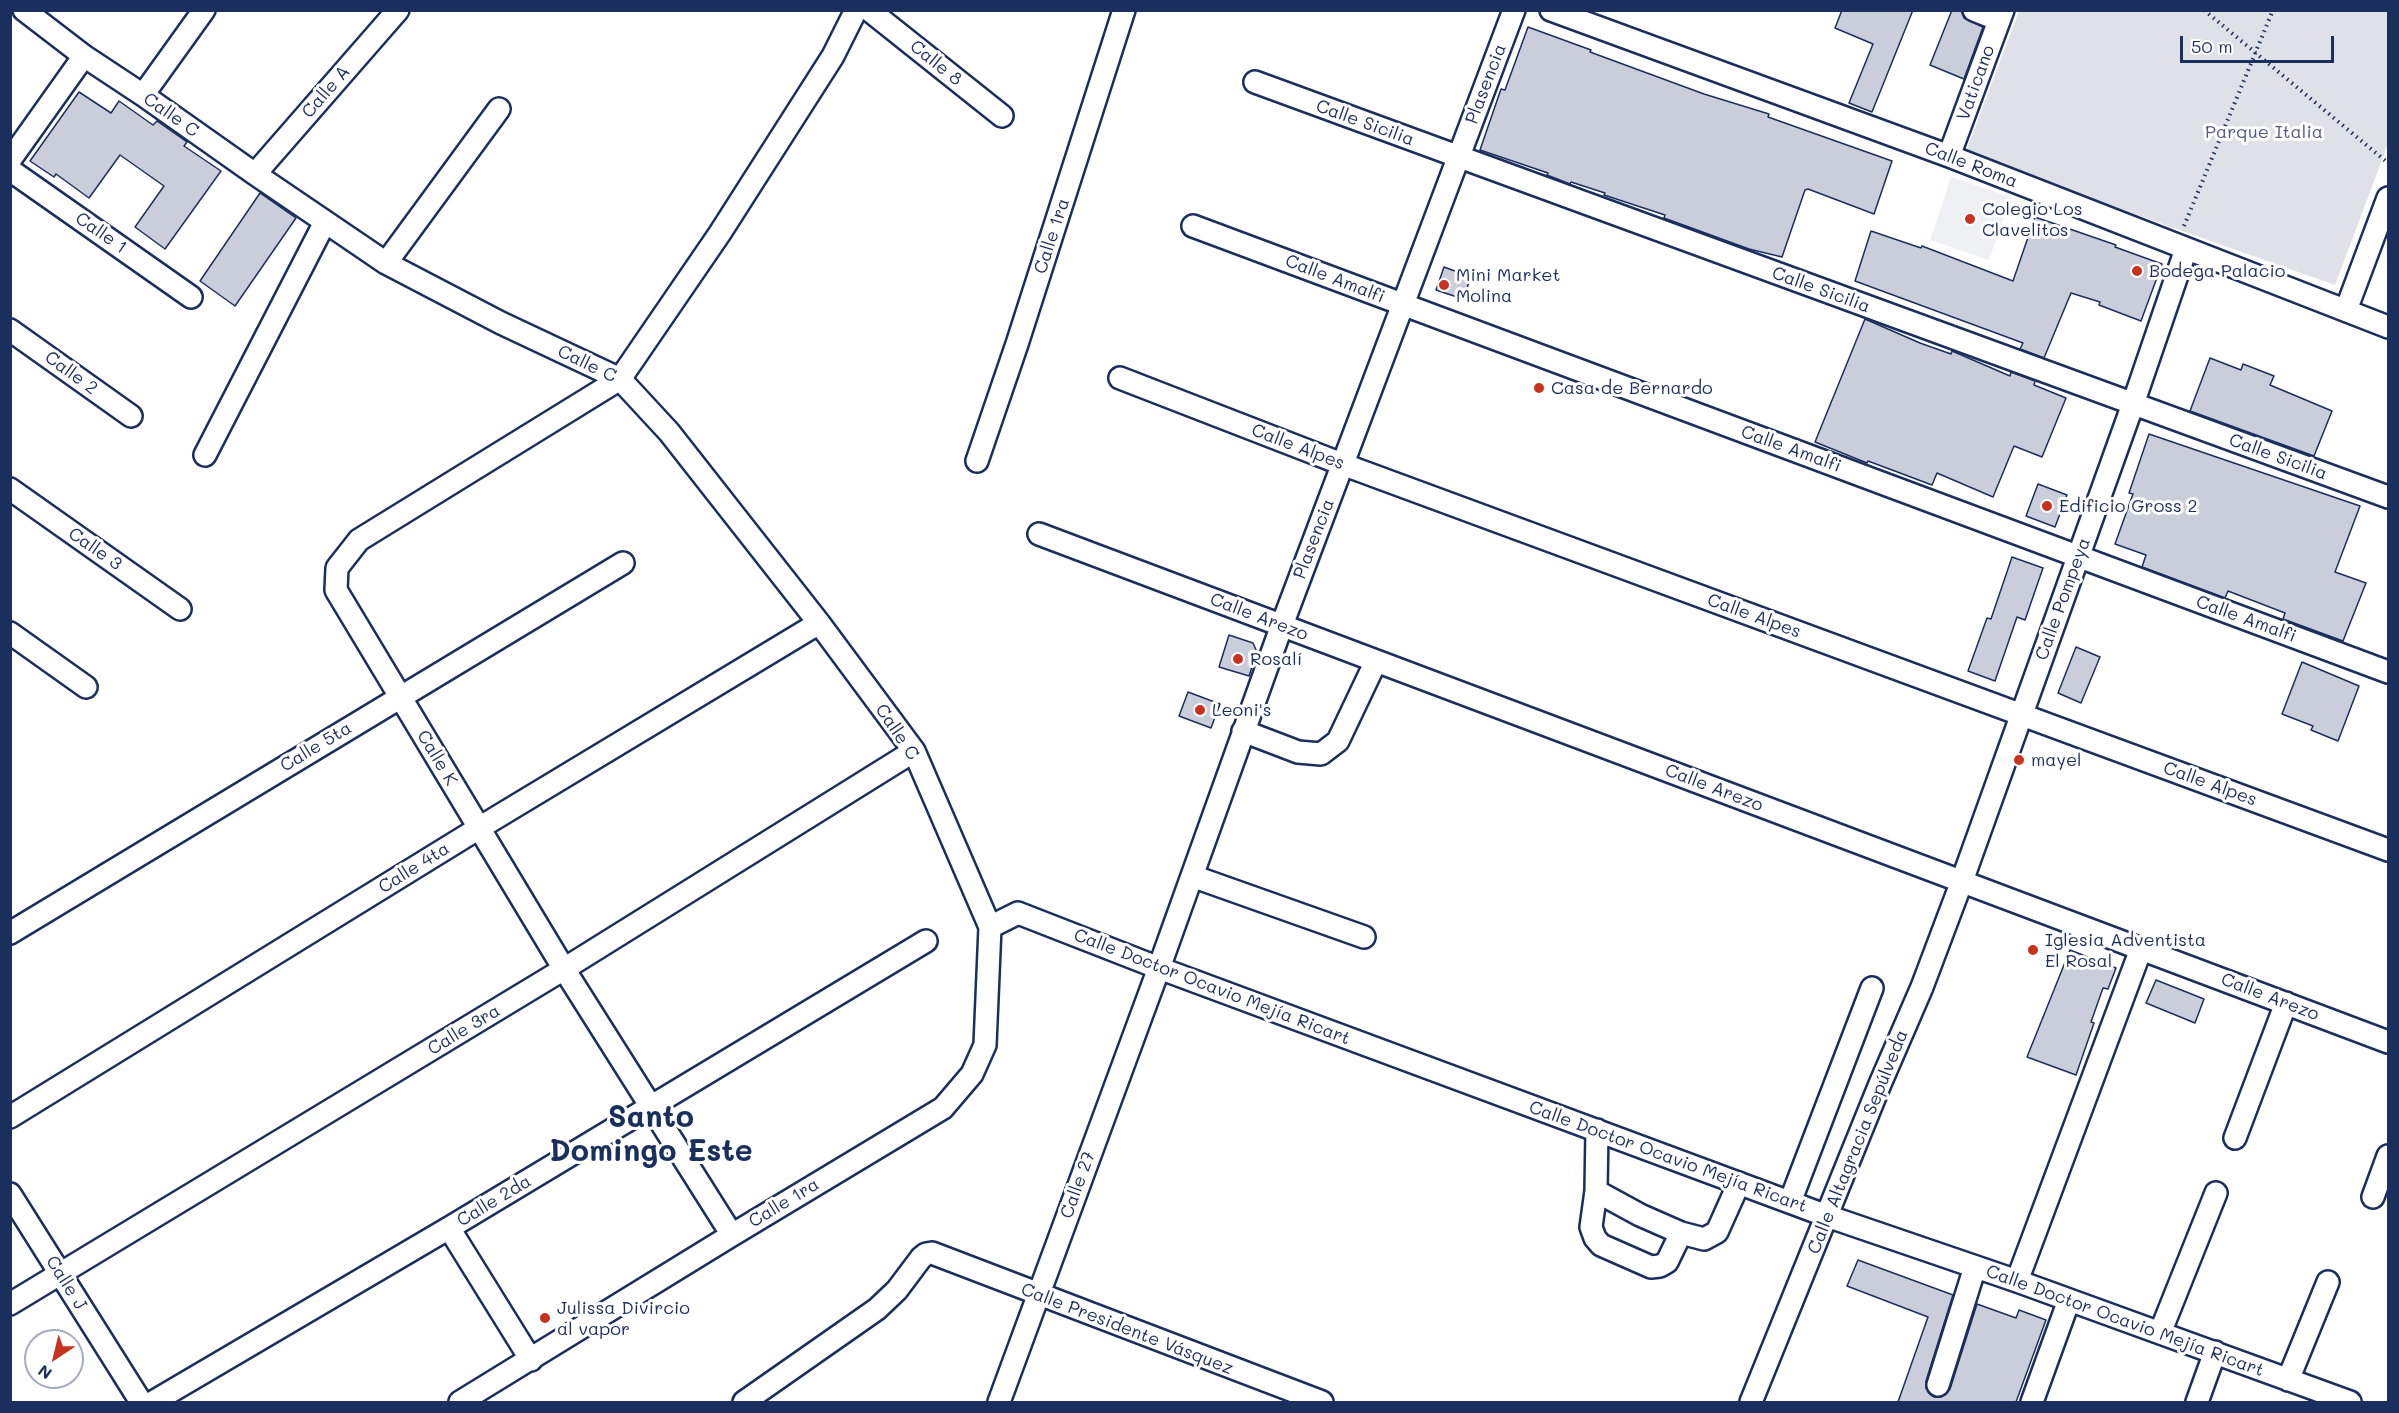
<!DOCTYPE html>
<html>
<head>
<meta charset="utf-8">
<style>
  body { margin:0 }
  #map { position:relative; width:2399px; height:1413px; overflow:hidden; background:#fff; font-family:Mali,sans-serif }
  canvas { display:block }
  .frame { position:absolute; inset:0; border:12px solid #1b2f5e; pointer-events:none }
  .north { position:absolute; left:24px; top:1329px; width:60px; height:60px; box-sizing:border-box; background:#fff; border:2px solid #a4acbf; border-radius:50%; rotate:215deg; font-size:16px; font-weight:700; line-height:24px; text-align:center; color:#1b2f5e }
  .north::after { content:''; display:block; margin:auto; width:21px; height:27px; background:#c8321e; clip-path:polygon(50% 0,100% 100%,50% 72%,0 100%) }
  .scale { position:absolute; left:2180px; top:36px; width:154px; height:27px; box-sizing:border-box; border:3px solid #1b2f5e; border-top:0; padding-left:8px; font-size:18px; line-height:21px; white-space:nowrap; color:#1b2f5e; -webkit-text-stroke:4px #fff; paint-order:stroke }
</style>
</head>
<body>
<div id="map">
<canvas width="2399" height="1413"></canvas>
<div class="frame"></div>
<div class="north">N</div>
<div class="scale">50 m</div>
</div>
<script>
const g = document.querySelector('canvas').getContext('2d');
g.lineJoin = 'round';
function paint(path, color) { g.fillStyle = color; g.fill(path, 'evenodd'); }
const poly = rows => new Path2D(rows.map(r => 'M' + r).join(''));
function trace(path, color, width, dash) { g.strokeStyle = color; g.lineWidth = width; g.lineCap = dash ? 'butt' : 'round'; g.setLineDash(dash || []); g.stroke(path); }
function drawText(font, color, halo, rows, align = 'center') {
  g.font = font + ' Mali,sans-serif'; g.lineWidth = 6; g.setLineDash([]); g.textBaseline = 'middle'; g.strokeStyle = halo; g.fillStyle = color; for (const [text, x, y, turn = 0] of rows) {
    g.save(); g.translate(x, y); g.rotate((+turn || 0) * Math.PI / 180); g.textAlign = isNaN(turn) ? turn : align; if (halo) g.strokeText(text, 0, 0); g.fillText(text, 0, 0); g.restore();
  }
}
const built = poly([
  [1951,177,2011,197,1989,260,1930,240]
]);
const green = poly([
  [2019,11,2388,11,2388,144,2335,285,1965,154]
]);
const building = poly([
  [1842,10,1913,10,1872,112,1849,103,1873,44,1835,28,1842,10],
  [1952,10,1961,10,1964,18,1983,27,1964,79,1930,65,1952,10],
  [1528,27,1591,50,1590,52,1704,94,1769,114,1768,117,1892,161,1874,214,1808,189,1805,190,1782,257,1749,249,1664,218,1665,215,1604,195,1605,193,1571,182,1570,184,1547,175,1548,173,1480,150,1501,89,1505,90,1528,27],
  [79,92,111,113,119,101,153,125,157,121,187,142,184,146,221,171,165,249,135,227,164,186,120,155,89,198,56,174,54,177,30,161,79,92],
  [260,193,296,218,235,306,200,281,260,193],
  [2035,217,2116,245,2115,247,2162,264,2141,321,2099,305,2100,302,2071,293,2044,358,2020,349,2023,343,1855,281,1871,231,1921,248,1922,246,2013,281,2035,217],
  [1444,267,1471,277,1463,299,1436,290,1444,267],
  [1865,319,1920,343,1951,354,1952,351,2010,376,2011,372,2035,381,2034,385,2066,398,2042,457,2014,446,1993,497,1937,473,1932,485,1868,461,1867,463,1815,442,1865,319],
  [2210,358,2241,370,2243,364,2274,376,2270,385,2332,411,2314,456,2190,411,2210,358],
  [2149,434,2360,506,2335,572,2366,583,2343,641,2283,619,2285,613,2228,591,2225,598,2142,567,2146,555,2115,544,2133,494,2129,493,2149,434],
  [2038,484,2067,495,2055,527,2026,516,2038,484],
  [2012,557,2043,568,2025,620,2017,617,1995,681,1968,671,1987,618,1991,619,2012,557],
  [1229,635,1253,643,1257,652,1249,676,1219,667,1229,635],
  [2076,647,2100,657,2081,703,2058,693,2076,647],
  [2302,662,2359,686,2338,741,2311,730,2313,726,2282,714,2302,662],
  [1188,692,1220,704,1211,728,1179,716,1188,692],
  [2070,950,2116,968,2108,989,2103,988,2091,1022,2094,1023,2076,1075,2027,1057,2070,950],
  [2156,980,2204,999,2195,1023,2146,1003,2156,980],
  [1858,1260,1953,1295,1926,1381,1926,1388,1934,1397,1941,1397,1950,1389,1977,1304,2016,1318,2019,1310,2046,1320,2016,1402,1898,1402,1928,1317,1847,1286,1858,1260]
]);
const path = poly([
  [2204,10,2388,163],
  [2184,226,2273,10]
]);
const minor = poly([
  [24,10,84,56,143,95,255,174,386,263,501,323,620,379,669,432,819,623,914,751,990,927,985,1045,972,1074,943,1108,732,1235,460,1402],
  [869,10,1002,116],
  [1551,10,1949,156,2388,327],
  [1974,10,1999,20],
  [1255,82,2388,497],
  [143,95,204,10],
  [1949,156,2003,10],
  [10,160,84,56],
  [10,170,191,297],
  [255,174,398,10],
  [1193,226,2388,672],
  [386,263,499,109],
  [2346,310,2388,198],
  [10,330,131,416],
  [1120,378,1342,464,2388,850],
  [205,455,325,222],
  [977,461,1017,344,1124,10],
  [10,489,180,609],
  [1039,534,2388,1042],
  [10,633,86,687],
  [1243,731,1298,752,1321,754,1338,741,1376,661],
  [1192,876,1364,937],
  [990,927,1018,913,1159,968,1827,1216,2017,1281,2350,1402],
  [10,933,623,563],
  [10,1117,479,828,819,623],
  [1597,1130,1596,1191,1640,1215,1681,1233,1704,1239,1717,1232,1739,1183],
  [2235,1138,2286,1003],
  [1596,1191,1591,1227,1595,1238,1601,1245,1651,1267,1660,1266,1667,1262,1681,1233],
  [10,1194,141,1402],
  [2373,1197,2388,1156],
  [1790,1202,1872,988],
  [449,1228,531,1360],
  [732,1235,564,969,336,590,337,568,359,540,620,379,720,233,833,56,856,10],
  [2017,1281,2141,949],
  [10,1304,564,969,914,751],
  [2160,1333,2216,1193],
  [2288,1380,2328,1282],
  [1938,1385,1975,1267],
  [153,1402,449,1228,926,941],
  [744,1402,877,1309,897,1290,921,1258,926,1254,932,1253,1322,1402],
  [999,1402,1159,968,1282,625,1514,10],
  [1751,1402,1880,1084,1922,987,1962,881,2133,404,2186,249],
  [2032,1402,2069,1300],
  [2197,1402,2215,1352]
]);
const markers = [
  [1970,219,6,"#c8321e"],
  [2137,271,6,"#c8321e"],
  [1444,285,6,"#c8321e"],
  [1539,388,6,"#c8321e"],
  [2047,506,6,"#c8321e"],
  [1238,659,6,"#c8321e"],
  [1200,710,6,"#c8321e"],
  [2019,760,6,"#c8321e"],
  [2033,950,6,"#c8321e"],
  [545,1318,6,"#c8321e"]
];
const streetNames = [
  ["Calle 8",936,63,39],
  ["Vaticano",1976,83,-70],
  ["Plasencia",1486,84,-69],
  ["Calle A",326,92,-49],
  ["Calle C",171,115,35],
  ["Calle Sicilia",1365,123,20],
  ["Calle Roma",1971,165,21],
  ["Calle 1",101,233,35],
  ["Calle 1ra",1052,236,-72],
  ["Calle Amalfi",1335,279,21],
  ["Calle Sicilia",1821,290,20],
  ["Calle C",587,364,26],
  ["Calle 2",71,373,36],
  ["Calle Alpes",1298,447,21],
  ["Calle Amalfi",1791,449,20],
  ["Calle Sicilia",2278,457,20],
  ["Plasencia",1314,539,-69],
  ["Calle 3",95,549,35],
  ["Calle Pompeya",2063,599,-70],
  ["Calle Alpes",1754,616,20],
  ["Calle Arezo",1259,617,21],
  ["Calle Amalfi",2246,619,20],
  ["Calle C",897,732,56],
  ["Calle 5ta",316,747,-31],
  ["Calle K",437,758,59],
  ["Calle Alpes",2210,784,20],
  ["Calle Arezo",1714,788,21],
  ["Calle 4ta",414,868,-32],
  ["Calle Doctor Ocavio Mejía Ricart",1212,987,21],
  ["Calle Arezo",2270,997,21],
  ["Calle 3ra",464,1030,-31],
  ["Calle Altagracia Sepúlveda",1858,1142,-68],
  ["Calle Doctor Ocavio Mejía Ricart",1668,1157,20],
  ["Calle 27",1078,1185,-70],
  ["Calle 2da",494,1201,-31],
  ["Calle 1ra",784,1203,-31],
  ["Calle J",66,1283,58],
  ["Calle Doctor Ocavio Mejía Ricart",2125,1321,20],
  ["Calle Presidente Vásquez",1127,1329,21]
];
const parkNames = [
  ["Parque Italia",2264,132]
];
const poiNames = [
  ["Colegio Los",1982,209],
  ["Clavelitos",1982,230],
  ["Bodega Palacio",2149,271],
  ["Mini Market",1456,275],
  ["Molina",1456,296],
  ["Casa de Bernardo",1551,388],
  ["Edificio Gross 2",2059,506],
  ["Rosalí",1250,659],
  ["Leoni's",1212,710],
  ["mayel",2031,760],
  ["Iglesia Adventista",2045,940],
  ["El Rosal",2045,961],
  ["Julissa Divircio",557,1308],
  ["al vapor",557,1329]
];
const townNames = [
  ["Santo",651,1118],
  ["Domingo Este",651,1152]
];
paint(built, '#eff0f4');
paint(green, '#dee1e7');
paint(building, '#caceda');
trace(building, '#1b2f5e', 1.5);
trace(minor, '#1b2f5e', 26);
trace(path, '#1b2f5e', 4, [1.5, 4.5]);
trace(minor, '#fff', 21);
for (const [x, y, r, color] of markers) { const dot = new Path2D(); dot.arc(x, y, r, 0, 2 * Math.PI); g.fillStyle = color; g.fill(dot); trace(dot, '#fff', 2); }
drawText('18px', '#1b2f5e', '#fff', streetNames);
drawText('18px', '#4c5c80', '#fff', parkNames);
drawText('18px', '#1b2f5e', '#fff', poiNames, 'left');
drawText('bold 30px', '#1b2f5e', '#fff', townNames);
</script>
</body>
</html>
